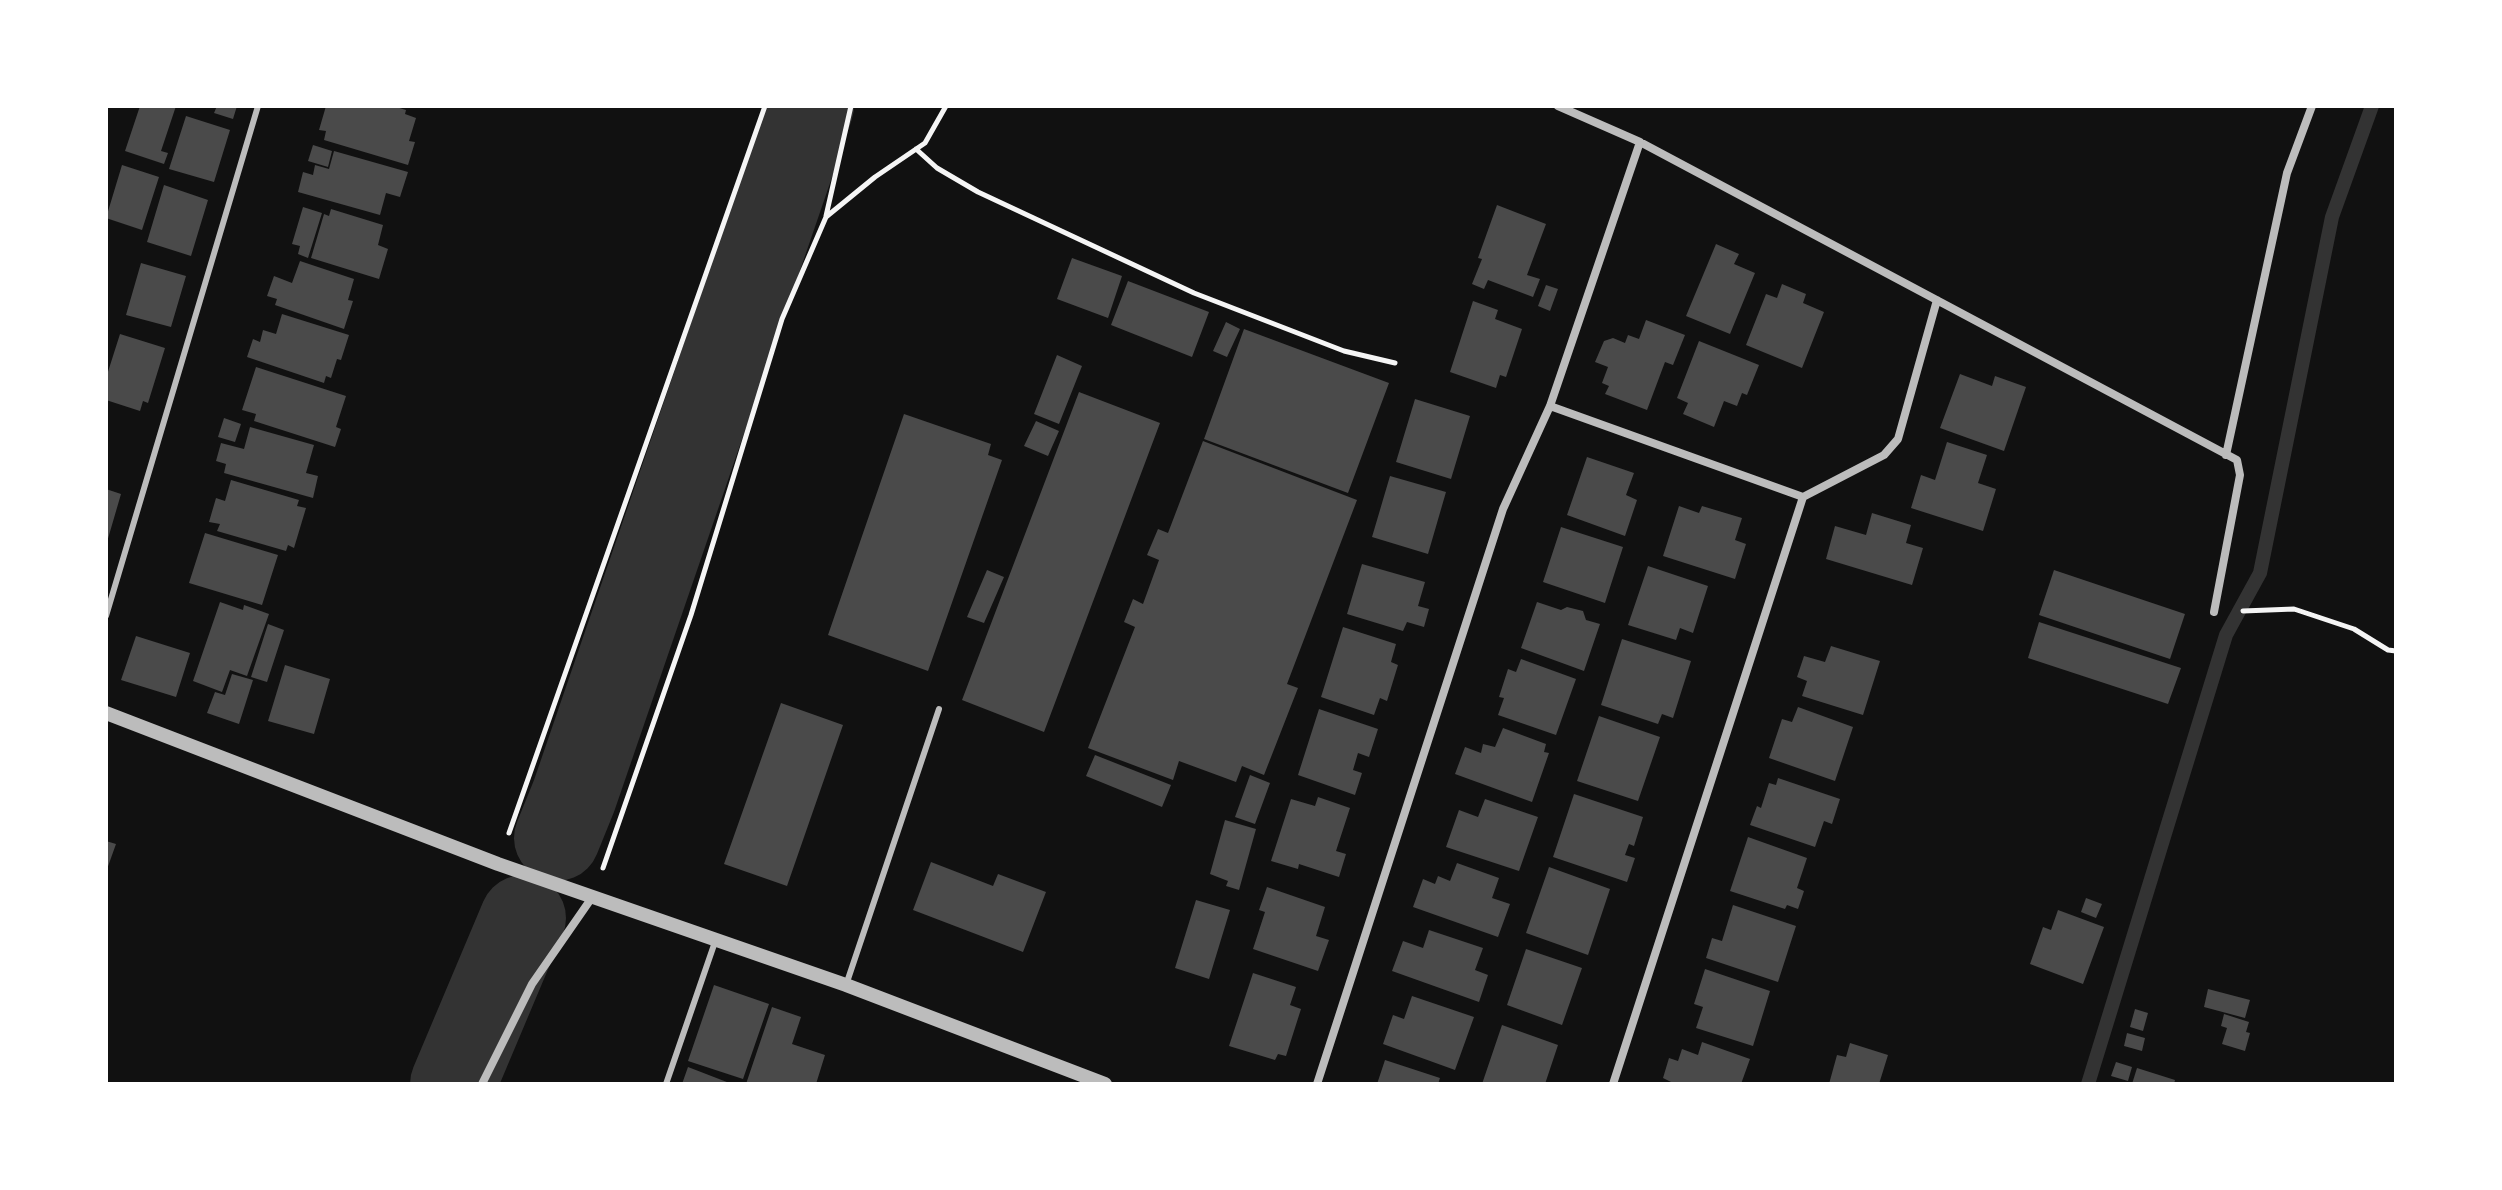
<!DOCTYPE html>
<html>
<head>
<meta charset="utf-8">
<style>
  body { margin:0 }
  #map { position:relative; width:2502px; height:1190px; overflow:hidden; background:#111; font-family:"Zilla Slab",serif }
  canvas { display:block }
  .frame { position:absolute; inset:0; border:108px solid #fff; pointer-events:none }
</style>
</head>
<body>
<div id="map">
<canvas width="2502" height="1190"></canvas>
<div class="frame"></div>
</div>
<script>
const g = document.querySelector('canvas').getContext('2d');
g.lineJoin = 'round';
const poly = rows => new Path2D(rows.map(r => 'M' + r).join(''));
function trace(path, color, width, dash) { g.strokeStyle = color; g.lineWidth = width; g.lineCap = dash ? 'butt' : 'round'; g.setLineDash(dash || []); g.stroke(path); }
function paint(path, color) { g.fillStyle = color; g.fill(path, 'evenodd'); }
const stream = poly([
  [2088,1084,2226,635,2260,573,2332,217,2372,106]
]);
const river = poly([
  [557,838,574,796,811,106],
  [453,1084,523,918]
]);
const building = poly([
  [140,106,176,106,161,151,168,153,164,164,125,151],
  [217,106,237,106,233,119,214,113],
  [326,106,393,106,406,110,405,114,416,118,409,141,415,142,408,165,324,140,326,131,319,130],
  [186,116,230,130,214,182,169,169],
  [313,145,332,151,328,167,308,161],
  [334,151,408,172,400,197,386,193,380,215,298,192,303,172,313,175,315,165,329,169],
  [122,165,159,177,142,230,106,218],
  [164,185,208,200,191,256,147,242],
  [1497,205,1546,224,1527,275,1540,279,1533,297,1488,280,1484,289,1472,284,1482,259,1478,258],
  [303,207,322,213,308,258,298,254,300,246,292,244],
  [331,209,383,225,378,245,388,249,379,279,311,258,324,214,329,216],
  [1716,244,1739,254,1734,264,1755,273,1730,334,1686,316],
  [1072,258,1122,276,1108,318,1057,299],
  [300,261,354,279,348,300,353,301,344,329,275,305,277,299,267,296,274,276,292,283],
  [141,263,186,276,171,327,126,315],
  [1128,281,1209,312,1192,357,1111,325],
  [1782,284,1806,294,1803,303,1824,312,1802,368,1746,345,1766,294,1777,298],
  [1546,285,1558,289,1550,311,1538,306],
  [1473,301,1498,310,1495,319,1522,329,1506,377,1500,375,1496,388,1450,372],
  [282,314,349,335,341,360,337,359,331,378,326,376,324,383,247,357,253,339,260,342,263,330,276,334],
  [1646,320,1685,335,1673,365,1665,362,1647,410,1605,394,1609,386,1602,383,1608,367,1595,362,1604,341,1613,338,1625,343,1628,335,1639,339],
  [1226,322,1240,329,1227,357,1213,351],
  [1244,329,1389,383,1348,493,1204,439],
  [120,334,165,348,148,403,143,401,140,411,106,400,106,378],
  [1699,341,1759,365,1747,395,1742,393,1737,406,1724,401,1714,427,1683,414,1688,403,1677,398],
  [1057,355,1082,366,1059,424,1034,414],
  [256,367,346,396,336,427,341,429,335,447,254,421,256,414,242,410],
  [1960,374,1992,386,1995,376,2026,387,2004,451,1940,428],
  [1079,392,1160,423,1044,732,962,700],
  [1415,399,1470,416,1451,479,1396,462],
  [904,414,991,444,988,455,1002,460,928,671,828,635],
  [224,418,241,424,235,442,218,437],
  [1036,421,1059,431,1048,456,1024,446],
  [250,427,314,445,306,473,318,476,313,498,224,473,226,464,216,461,221,443,244,449],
  [1203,441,1357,500,1287,684,1298,688,1264,775,1242,766,1236,782,1179,761,1173,780,1088,748,1135,627,1124,622,1133,599,1143,604,1159,560,1147,555,1158,529,1168,533],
  [1947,442,1987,455,1978,483,1996,489,1983,531,1911,508,1921,475,1935,480],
  [1587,457,1634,473,1626,495,1637,500,1625,536,1567,515],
  [1390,476,1446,492,1428,554,1372,537],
  [231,480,299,500,297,506,306,508,294,548,288,545,286,551,217,531,220,524,209,522,216,498,225,501],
  [106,489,121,494,107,542,106,542],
  [1679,506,1699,513,1702,506,1742,518,1735,540,1746,544,1735,579,1663,556],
  [1872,513,1911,525,1906,543,1923,548,1912,585,1826,559,1835,526,1866,535],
  [1561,527,1623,547,1605,603,1543,582],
  [205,533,278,555,262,605,189,583],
  [1362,564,1425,582,1418,606,1429,609,1424,627,1407,622,1403,631,1347,614],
  [1648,566,1708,586,1693,633,1680,628,1676,640,1628,625],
  [987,570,1004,577,984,623,967,617],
  [2054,570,2185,614,2170,659,2039,615],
  [220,602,243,610,244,605,269,614,247,676,230,670,222,692,193,681],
  [1537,602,1561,610,1567,607,1583,611,1586,620,1600,624,1584,671,1521,648],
  [2039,622,2181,668,2168,704,2028,658],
  [268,624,284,630,267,682,251,677],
  [1343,627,1396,644,1391,662,1398,665,1387,701,1380,698,1374,715,1321,697],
  [136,636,190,653,176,697,121,680],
  [1622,639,1691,661,1673,718,1662,714,1658,724,1601,705],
  [1831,646,1880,661,1863,715,1802,696,1807,681,1797,677,1804,656,1825,662],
  [1521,659,1576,679,1556,735,1498,715,1504,698,1499,697,1508,669,1516,672],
  [285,665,330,679,314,734,268,721],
  [232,674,253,680,239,724,207,713,215,692,225,695],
  [781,703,843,725,787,886,724,864],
  [1798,707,1853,727,1835,781,1769,758,1782,719,1792,722],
  [1319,709,1378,729,1369,757,1358,753,1353,770,1362,773,1355,795,1298,775],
  [1599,716,1660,737,1638,801,1577,781],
  [1503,728,1546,744,1544,752,1549,753,1532,802,1455,774,1465,747,1481,753,1483,744,1495,747],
  [1095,755,1171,785,1162,807,1086,776],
  [1250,775,1270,783,1255,824,1235,817],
  [1778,778,1840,799,1832,824,1824,821,1815,847,1750,825,1757,806,1761,808,1769,783,1776,785],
  [1574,794,1643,817,1634,846,1629,844,1625,855,1635,858,1627,882,1553,857],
  [1318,797,1350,808,1336,851,1346,854,1339,877,1299,864,1298,869,1271,861,1291,799,1315,806],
  [1485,799,1538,817,1519,871,1446,847,1459,810,1478,817],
  [1225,820,1256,829,1239,890,1226,886,1228,881,1210,874],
  [1748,837,1807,858,1797,888,1804,891,1798,909,1787,905,1785,909,1730,891],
  [106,841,116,844,106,872],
  [931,862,993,886,998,874,1046,892,1023,952,913,910],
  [1457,863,1499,878,1492,898,1510,904,1498,937,1413,907,1423,879,1435,884,1438,876,1450,881],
  [1549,867,1610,889,1588,955,1526,933],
  [1267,887,1325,907,1316,936,1329,940,1318,971,1253,949,1265,912,1259,910],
  [2086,898,2102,904,2096,918,2081,912],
  [1196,900,1230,910,1209,979,1175,968],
  [1733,905,1796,926,1778,982,1706,958,1712,938,1722,941],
  [2058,910,2104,927,2083,984,2030,964,2043,927,2051,930],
  [1429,930,1483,948,1475,970,1488,975,1479,1002,1392,971,1403,941,1423,948],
  [1526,949,1582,968,1562,1025,1507,1005],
  [1705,969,1770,991,1753,1046,1696,1028,1703,1007,1694,1004],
  [1253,973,1296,987,1290,1005,1301,1009,1286,1056,1278,1054,1275,1060,1229,1046],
  [714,985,769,1004,743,1079,688,1061],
  [2208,989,2250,1000,2245,1018,2204,1007],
  [1412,996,1474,1017,1455,1070,1383,1044,1393,1015,1404,1019],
  [772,1007,801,1017,792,1044,825,1055,816,1084,746,1084],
  [2135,1009,2148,1013,2143,1031,2130,1027],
  [2224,1014,2249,1022,2246,1032,2250,1033,2245,1051,2222,1044,2227,1028,2221,1026],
  [1502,1025,1558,1045,1545,1084,1482,1084],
  [2127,1033,2145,1038,2142,1051,2124,1046],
  [1702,1042,1750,1059,1741,1084,1675,1084,1663,1078,1669,1058,1678,1061,1682,1049,1698,1055],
  [1850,1043,1888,1055,1879,1084,1829,1084,1837,1055,1846,1057],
  [1385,1060,1440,1078,1438,1084,1377,1084],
  [2116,1062,2132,1067,2128,1081,2111,1076],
  [688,1067,732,1084,682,1084],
  [2137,1068,2175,1080,2174,1084,2132,1084]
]);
const path = poly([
  [916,149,937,168,978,192,1194,293,1344,351,1395,363],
  [826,216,851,106],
  [2243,611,2294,609,2354,629,2388,650,2396,651],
  [509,833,765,106],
  [603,868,691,615,782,319,826,217,875,177,925,143,946,106]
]);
const service = poly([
  [106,616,258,106],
  [846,985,939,709],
  [666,1084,716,939]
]);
const minor = poly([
  [1558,106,1640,142,2237,460,2240,475,2214,612],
  [1550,406,1803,497],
  [2226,455,2287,173,2312,106],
  [482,1084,532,984,593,896],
  [1317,1084,1503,509,1550,406,1640,142],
  [1613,1084,1803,497,1884,455,1898,439,1937,300]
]);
const tertiary = poly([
  [106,713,498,864,846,985,1105,1084]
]);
trace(stream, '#333', 14);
trace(river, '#333', 86);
paint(building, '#4a4a4a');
trace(path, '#f5f5f5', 5);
trace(service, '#bcbcbc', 6);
trace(minor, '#bcbcbc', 8);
trace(tertiary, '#bcbcbc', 14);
</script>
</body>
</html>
